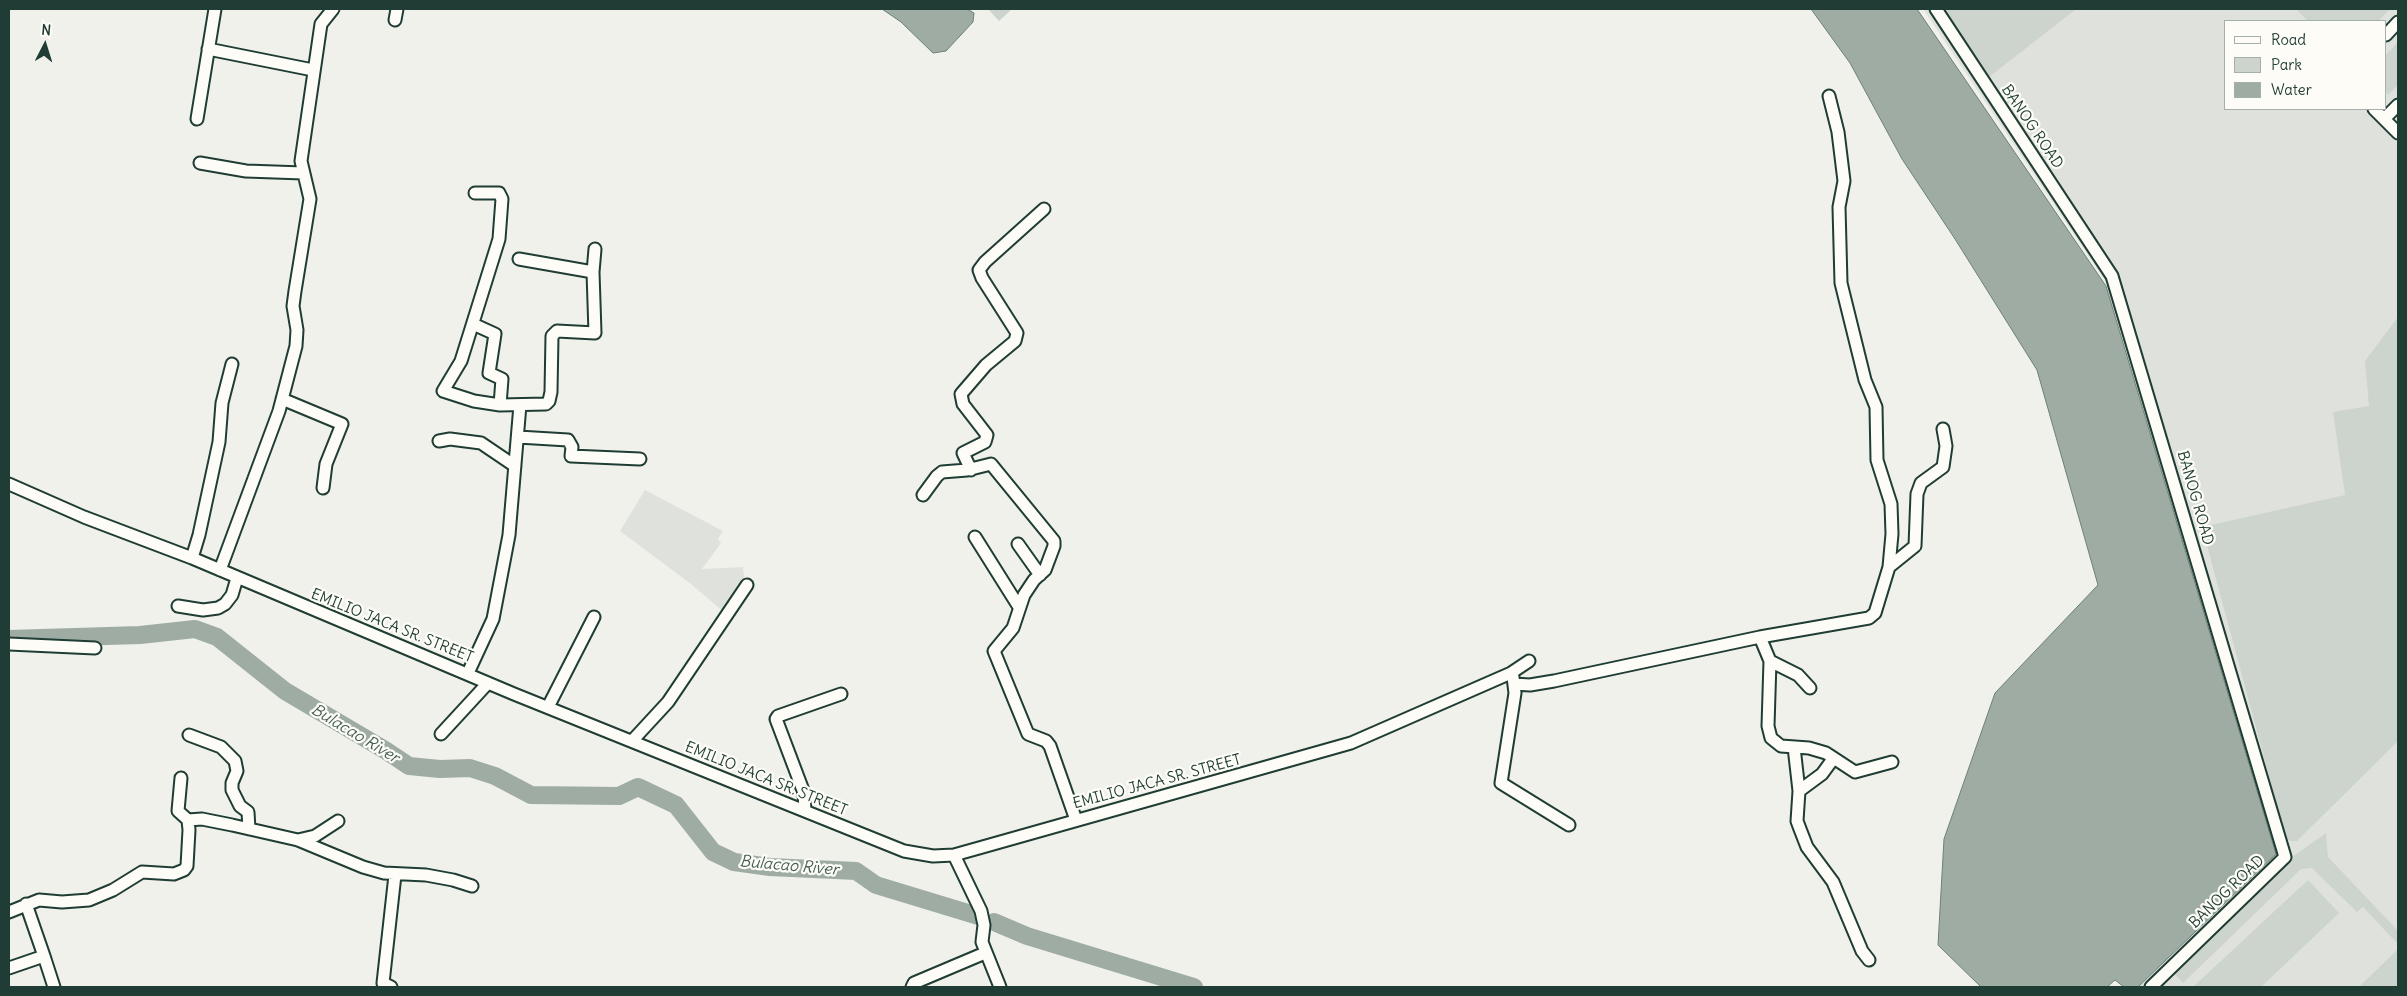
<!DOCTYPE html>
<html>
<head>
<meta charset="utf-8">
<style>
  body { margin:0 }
  #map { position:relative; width:2407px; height:996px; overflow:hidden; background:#f0f1eb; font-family:Delius,sans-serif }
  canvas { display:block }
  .frame { position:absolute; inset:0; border:10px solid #1f3d34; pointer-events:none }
  .legend { position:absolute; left:2224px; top:20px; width:162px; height:90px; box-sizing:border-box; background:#fdfcf7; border:1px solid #a4b0a9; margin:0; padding:6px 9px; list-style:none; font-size:15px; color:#1f3d34 }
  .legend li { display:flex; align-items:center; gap:10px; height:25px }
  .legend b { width:25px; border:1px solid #a4b0a9 }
  .north { position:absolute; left:20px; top:20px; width:50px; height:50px; -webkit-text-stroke:4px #fdfcf7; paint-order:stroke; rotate:5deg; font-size:14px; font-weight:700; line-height:20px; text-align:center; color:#1f3d34 }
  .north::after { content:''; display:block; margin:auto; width:18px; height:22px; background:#1f3d34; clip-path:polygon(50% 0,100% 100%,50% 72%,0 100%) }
</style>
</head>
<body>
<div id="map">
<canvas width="2407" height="996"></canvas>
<div class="frame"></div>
<ul class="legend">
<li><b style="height:6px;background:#fdfcf7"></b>Road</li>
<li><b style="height:14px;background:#cdd3cd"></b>Park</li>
<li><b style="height:14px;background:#9faca4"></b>Water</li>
</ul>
<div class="north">N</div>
</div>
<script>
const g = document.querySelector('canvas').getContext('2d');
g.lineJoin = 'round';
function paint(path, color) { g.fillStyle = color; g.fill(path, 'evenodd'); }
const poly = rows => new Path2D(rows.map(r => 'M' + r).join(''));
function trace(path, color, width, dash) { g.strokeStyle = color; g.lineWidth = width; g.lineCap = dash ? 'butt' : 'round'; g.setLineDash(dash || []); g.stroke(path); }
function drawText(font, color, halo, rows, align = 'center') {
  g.font = font + ' Delius,sans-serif'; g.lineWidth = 4.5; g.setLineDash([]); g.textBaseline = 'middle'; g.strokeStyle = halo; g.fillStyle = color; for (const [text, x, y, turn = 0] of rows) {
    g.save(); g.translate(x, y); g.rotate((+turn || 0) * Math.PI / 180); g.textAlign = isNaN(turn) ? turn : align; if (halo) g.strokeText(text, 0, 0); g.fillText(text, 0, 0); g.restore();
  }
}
const built = poly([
  [1923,9,2398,9,2398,987,2138,987,2276,854,2190,572,2108,285],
  [2226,21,2386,21,2386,109,2226,109],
  [645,490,723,531,718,539,721,543,702,569,743,567,745,583,725,613,691,584,620,531]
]);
const green = poly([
  [988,9,1012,9,999,21],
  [1943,9,2076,9,1989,77],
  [2296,9,2390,9,2378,21,2308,21],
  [2398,42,2398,85,2388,95,2386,91,2386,55],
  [2398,317,2398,741,2297,841,2291,841,2286,839,2202,527,2345,495,2333,412,2369,406,2365,361],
  [2326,833,2328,857,2398,931,2398,944,2363,907,2357,912,2312,868,2301,869,2183,983,2173,972,2291,858],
  [2308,880,2339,913,2261,987,2193,987],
  [2398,949,2398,987,2359,987]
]);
const water = poly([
  [882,9,967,9,974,13,973,22,946,51,933,53,901,22,882,9],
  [1811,9,1917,9,2106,286,2276,854,2138,987,2124,987,2115,980,2107,987,1981,987,1938,945,1944,839,1995,693,2098,585,2037,370,1955,239,1902,159,1850,63,1811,9]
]);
const river = poly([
  [9,639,140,635,195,629,217,637,285,691,385,750,409,766,440,769,470,768,495,776,531,795,619,796,638,787,676,805,713,852,734,862,770,867,856,871,876,885,978,916],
  [994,922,1027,936,1194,987]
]);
const minor = poly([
  [1936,9,2112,276,2285,857,2151,987],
  [395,20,397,9],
  [2386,35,2398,22],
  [208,49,313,70],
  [2374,109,2398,133],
  [197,119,215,9],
  [2384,119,2398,105],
  [200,163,246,171,303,173],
  [475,193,499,193,502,199,499,239,461,361,443,391,474,401,500,405,546,404,549,401,551,392,552,336,557,331,595,333,593,272,595,249],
  [519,259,593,272],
  [473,324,495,334,489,373,502,379,500,405],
  [282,399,342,424,326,464,323,488],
  [518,437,568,440,572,447,571,456,640,459],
  [439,441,450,439,481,443,515,466],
  [971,470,963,453,985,442,987,435,963,404,961,394,986,365,1015,341,1017,333,982,278,979,270,985,262,1044,209],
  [9,484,84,517,192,558,514,694,904,851,933,856,954,855,979,848,1351,743,1511,673,1529,661],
  [923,495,937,476,942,472,967,470,991,464,1054,541,1054,546,1045,570,1034,580,1024,595,1013,628,994,651,1028,734,1046,741,1050,746,1076,820],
  [975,537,1019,607],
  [1018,544,1040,575],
  [192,558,199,535,219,442,222,403,232,364],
  [1889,567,1915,546,1917,494,1921,483,1943,467,1946,446,1943,429],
  [220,570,279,411,296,346,297,330,293,306,295,291,310,199,301,161,321,24,333,9],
  [178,606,203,610,218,608,225,604,232,595,237,578],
  [1760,637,1770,661,1768,726,1771,738,1781,746,1809,748,1826,753,1855,772,1892,762],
  [9,644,95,648],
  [1770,661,1798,675,1810,688],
  [468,673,493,619,509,535,520,405],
  [1513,677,1515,693,1501,783,1569,825],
  [1514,684,1530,685,1554,681,1760,637,1869,618,1875,613,1889,567,1892,534,1891,504,1877,460,1876,407,1865,380,1841,283,1839,207,1844,181,1838,132,1829,96],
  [548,707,594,617],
  [441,734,488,683],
  [189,735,221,747,235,761,237,771,232,783,232,790,240,806,248,812,249,829],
  [632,741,668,702,747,585],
  [1794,747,1799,791,1797,821,1800,829,1807,847,1833,882,1862,951,1869,960],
  [1799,791,1822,774,1833,759],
  [805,811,804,793,776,719,778,716,841,694],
  [188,820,202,819,232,825,298,840,363,867,384,873,426,875,453,880,472,886],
  [298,840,315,836,338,821],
  [954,855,981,911,984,925,982,942,1000,987],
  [26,904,44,956],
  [9,912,39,900,62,902,89,900,113,890,142,872,174,874,184,870,187,866,189,830,188,820,178,811,181,778],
  [9,968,44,956,54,987],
  [391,987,383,983,395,875],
  [912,987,914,983,985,953]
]);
const streetNames = [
  ["BANOG ROAD",2032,127,56],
  ["BANOG ROAD",2195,498,74],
  ["EMILIO JACA SR. STREET",392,626,22],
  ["EMILIO JACA SR. STREET",766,779,22],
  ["EMILIO JACA SR. STREET",1157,782,-15],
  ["BANOG ROAD",2227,892,-44]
];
const waterNames = [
  ["Bulacao River",355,734,31],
  ["Bulacao River",789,866,5]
];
paint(built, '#dfe2dc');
paint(green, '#cdd3cd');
paint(water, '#9faca4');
trace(water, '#6c8077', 1);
trace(river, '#9faca4', 18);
trace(minor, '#1f3d34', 15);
trace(minor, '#fdfcf7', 11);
drawText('15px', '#1f3d34', '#fdfcf7', streetNames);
drawText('italic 16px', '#455e56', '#fdfcf7', waterNames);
</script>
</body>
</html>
